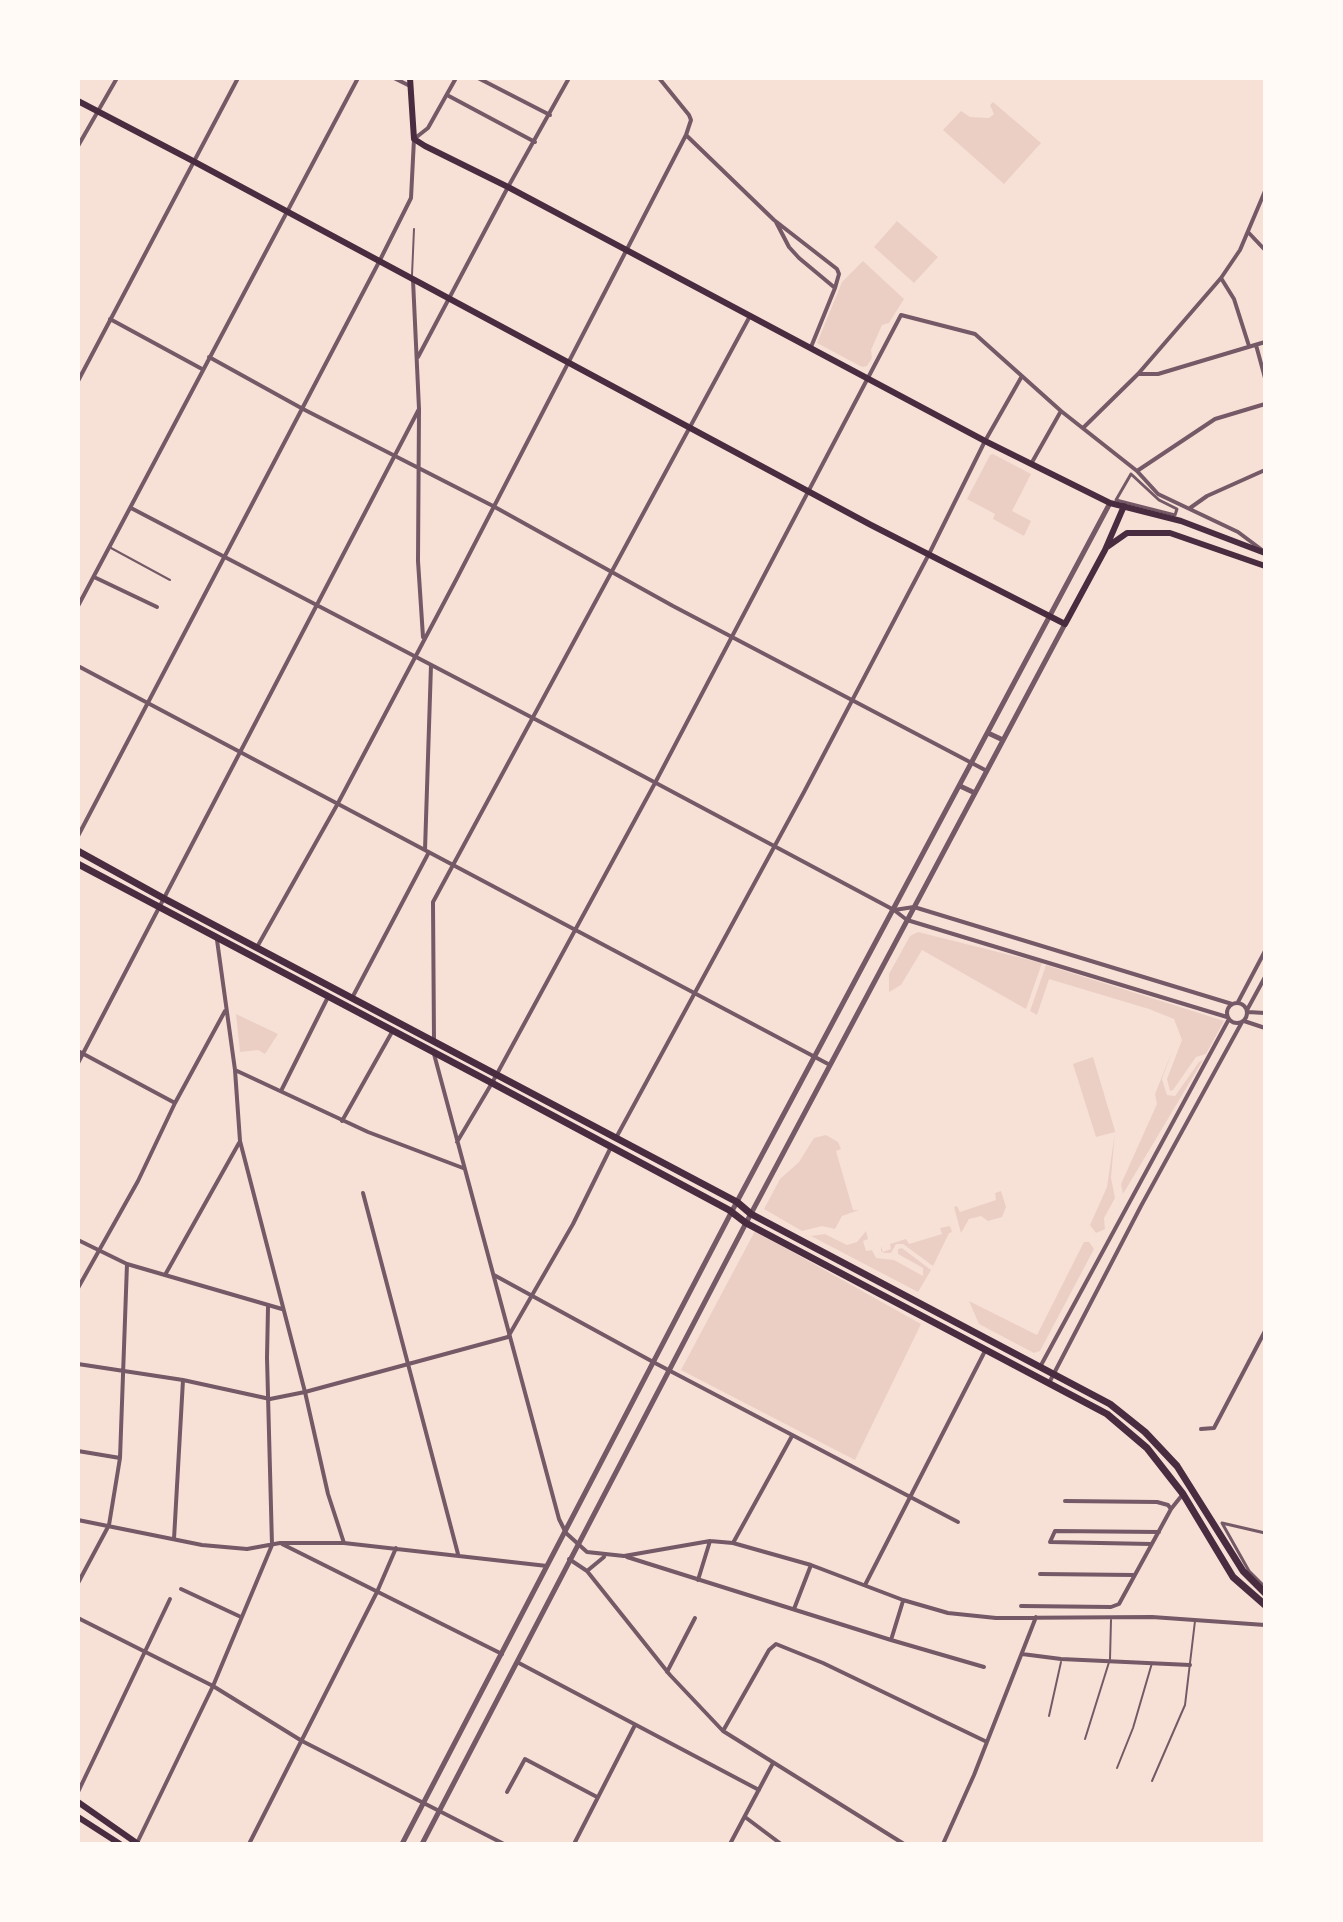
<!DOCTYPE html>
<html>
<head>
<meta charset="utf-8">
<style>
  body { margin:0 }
  #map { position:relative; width:1343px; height:1922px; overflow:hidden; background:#f7e1d7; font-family:"Exo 2",sans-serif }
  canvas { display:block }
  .frame { position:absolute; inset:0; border:80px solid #fffaf5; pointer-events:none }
</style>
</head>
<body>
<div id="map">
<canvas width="1343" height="1922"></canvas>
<div class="frame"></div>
</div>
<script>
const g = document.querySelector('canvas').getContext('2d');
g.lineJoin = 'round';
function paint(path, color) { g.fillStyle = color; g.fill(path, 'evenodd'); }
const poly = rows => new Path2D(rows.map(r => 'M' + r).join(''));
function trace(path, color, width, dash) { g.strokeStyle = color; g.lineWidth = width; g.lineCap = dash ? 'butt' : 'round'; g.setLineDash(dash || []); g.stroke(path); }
const green = poly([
  [993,102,1041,143,1004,184,943,130,961,111,970,117,989,118,994,114,990,105],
  [897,221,938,257,914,283,874,247],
  [863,261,904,299,889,323,882,325,871,350,872,358,867,366,862,367,817,343,842,282],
  [993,454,1031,474,1012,511,1031,521,1024,536,993,519,995,514,967,499,990,455],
  [918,932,1042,963,1026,1009,922,950,901,985,889,992,889,974,910,936],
  [1046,965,1158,1000,1224,1021,1206,1054,1196,1057,1173,1090,1170,1091,1167,1079,1182,1040,1174,1019,1149,1009,1049,979,1037,1015,1030,1011],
  [236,1014,278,1034,265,1054,258,1050,240,1052],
  [1173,1049,1162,1079,1167,1095,1175,1096,1199,1062,1203,1060,1123,1194,1121,1184,1157,1104,1155,1094],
  [1093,1057,1115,1131,1111,1178,1115,1198,1104,1218,1105,1229,1096,1233,1090,1225,1107,1187,1115,1132,1096,1137,1073,1064],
  [826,1135,838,1142,841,1149,836,1151,853,1210,859,1210,842,1216,835,1229,822,1226,802,1231,764,1209,780,1179,799,1162,814,1138],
  [1001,1191,1006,1207,1002,1217,988,1221,981,1216,969,1219,961,1233,954,1207,957,1206,960,1212,996,1200,995,1193],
  [950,1226,952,1232,949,1233,933,1266,903,1244,896,1244,891,1253,884,1253,881,1251,881,1246,883,1252,891,1249,890,1244,906,1239,909,1244,942,1234,940,1228],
  [755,1231,921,1324,855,1460,681,1370],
  [866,1231,868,1239,863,1241,866,1251,872,1250,876,1258,894,1260,923,1276,923,1268,898,1254,898,1249,902,1248,931,1270,918,1292,811,1236,825,1234,847,1245,857,1242],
  [1084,1242,1089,1242,1094,1249,1040,1351,1034,1353,979,1324,969,1301,1037,1335]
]);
const service = poly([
  [412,275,414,229],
  [111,548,170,580],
  [1049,1716,1061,1662],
  [1085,1739,1110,1659,1111,1620],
  [1117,1768,1133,1728,1152,1663],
  [1152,1781,1185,1705,1195,1621]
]);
const pedestrian = poly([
  [1131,474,1159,500,1177,509,1175,515,1116,500,1131,474],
  [1265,1533,1222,1523,1249,1571,1265,1587],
  [1265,1559,1265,1560]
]);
const minor = poly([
  [394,78,410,86],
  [478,78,550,115],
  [447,95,535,142],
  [686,135,774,220,837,269,839,274,835,288,811,347],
  [78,146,117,78],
  [776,222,789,247,799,258,835,288],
  [1248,232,1265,250],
  [1221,278,1234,299,1249,346],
  [413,280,419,409,418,561,423,637],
  [110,319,202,369],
  [1256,345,1265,378],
  [209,357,303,409,493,506,673,606,987,771],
  [418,357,508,187,569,78],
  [1138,374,1158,374,1265,342],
  [78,381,238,78],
  [1083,428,1138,374,1221,278,1240,250,1265,191],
  [1031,464,1061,411],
  [1137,471,1215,419,1265,404],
  [131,508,596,751,894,910,907,920,1227,1017],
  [1190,508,1207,496,1265,470],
  [94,577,157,607],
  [78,606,358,78],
  [78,666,830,1065],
  [78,836,379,262,411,198,414,139,428,128,456,78],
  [425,850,431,665],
  [894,910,914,907,1232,1004],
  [217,940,235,1070,240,1141,305,1392,328,1494,344,1543],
  [257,947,337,805,457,578,686,135,691,120,689,115,659,78],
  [352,998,429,852],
  [1238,1002,1265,951],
  '1227 1013a10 10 0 1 1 20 0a10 10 0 1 1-20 0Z',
  [1247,1010,1265,977],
  [1248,1012,1265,1013],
  [1244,1021,1265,1028],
  [434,1041,433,902,750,316],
  [78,1051,175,1103],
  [434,1054,559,1519,566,1533,587,1552,624,1556,710,1541,733,1543,811,1565,903,1600,948,1613,996,1618,1152,1617,1265,1625],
  [78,1063,419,409],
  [235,1070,368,1132,463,1168],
  [282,1089,328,997],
  [342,1121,392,1032],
  [617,1136,804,792,929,554,985,441,1022,376],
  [457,1142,492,1083,655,783,901,315,975,334,1061,411,1137,471,1158,494,1238,532,1262,550],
  [363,1193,458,1554],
  [78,1240,127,1264,282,1309],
  [165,1275,239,1143],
  [494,1275,655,1363,958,1522],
  [78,1288,138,1181,175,1103,225,1011],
  [508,1337,573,1224,611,1147],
  [78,1364,183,1380,270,1399,305,1392,508,1337],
  [1040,1367,1229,1019],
  [1049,1383,1141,1206,1242,1022],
  [1201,1429,1214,1428,1265,1331],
  [78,1451,120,1458],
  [1065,1501,1157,1502,1168,1505,1171,1509],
  [78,1520,202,1545,247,1549,280,1543,344,1543,547,1566],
  [174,1539,183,1380],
  [733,1543,792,1436],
  [282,1544,502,1654],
  [1151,1544,1050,1542,1055,1531,1159,1532],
  [627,1557,891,1640,984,1667],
  [569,1559,587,1571,670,1675,723,1731,904,1844],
  [587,1571,604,1557],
  [1040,1574,1134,1575],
  [698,1580,710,1541],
  [78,1583,109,1525,120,1458,127,1264],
  [865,1585,985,1351],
  [181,1589,241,1617],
  [1021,1606,1111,1607,1119,1604,1171,1509,1183,1494],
  [794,1609,811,1565],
  [78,1618,213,1686,302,1741,504,1844],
  [891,1640,903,1601],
  [1022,1654,1061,1659,1190,1665],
  [517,1662,759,1790],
  [667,1672,695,1618],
  [723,1731,769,1650,776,1644,823,1663,987,1742],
  [78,1792,170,1599],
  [507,1792,525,1759,597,1797],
  [745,1817,781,1844],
  [137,1843,213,1686,272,1545,267,1358,268,1307],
  [249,1844,377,1592,396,1548],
  [574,1844,635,1725],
  [730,1844,773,1763],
  [943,1844,974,1775,1036,1617]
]);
const tertiary = poly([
  [988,733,1003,740],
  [960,786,975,793],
  [402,1844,732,1211,1110,503],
  [422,1844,746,1223,1065,624]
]);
const secondary = poly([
  [410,78,414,139,425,146,508,187,985,441,1110,503,1181,521,1265,553],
  [78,101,193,161,871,525,1065,624,1105,550,1124,506],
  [1107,547,1127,533,1170,533,1265,566],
  [78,1802,138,1844],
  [78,1817,120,1844]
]);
const primary = poly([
  [78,851,163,898,737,1202,751,1214,1110,1404,1145,1432,1177,1466,1243,1571,1265,1593],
  [78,864,492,1083,729,1210,746,1223,1107,1414,1147,1448,1183,1494,1233,1577,1265,1605]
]);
paint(green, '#ebcfc5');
trace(service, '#755966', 2);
trace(pedestrian, '#755966', 3);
trace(minor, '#755966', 4);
trace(tertiary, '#755966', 5);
trace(secondary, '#4a2c40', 6);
trace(primary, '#4a2c40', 7);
</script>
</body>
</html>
